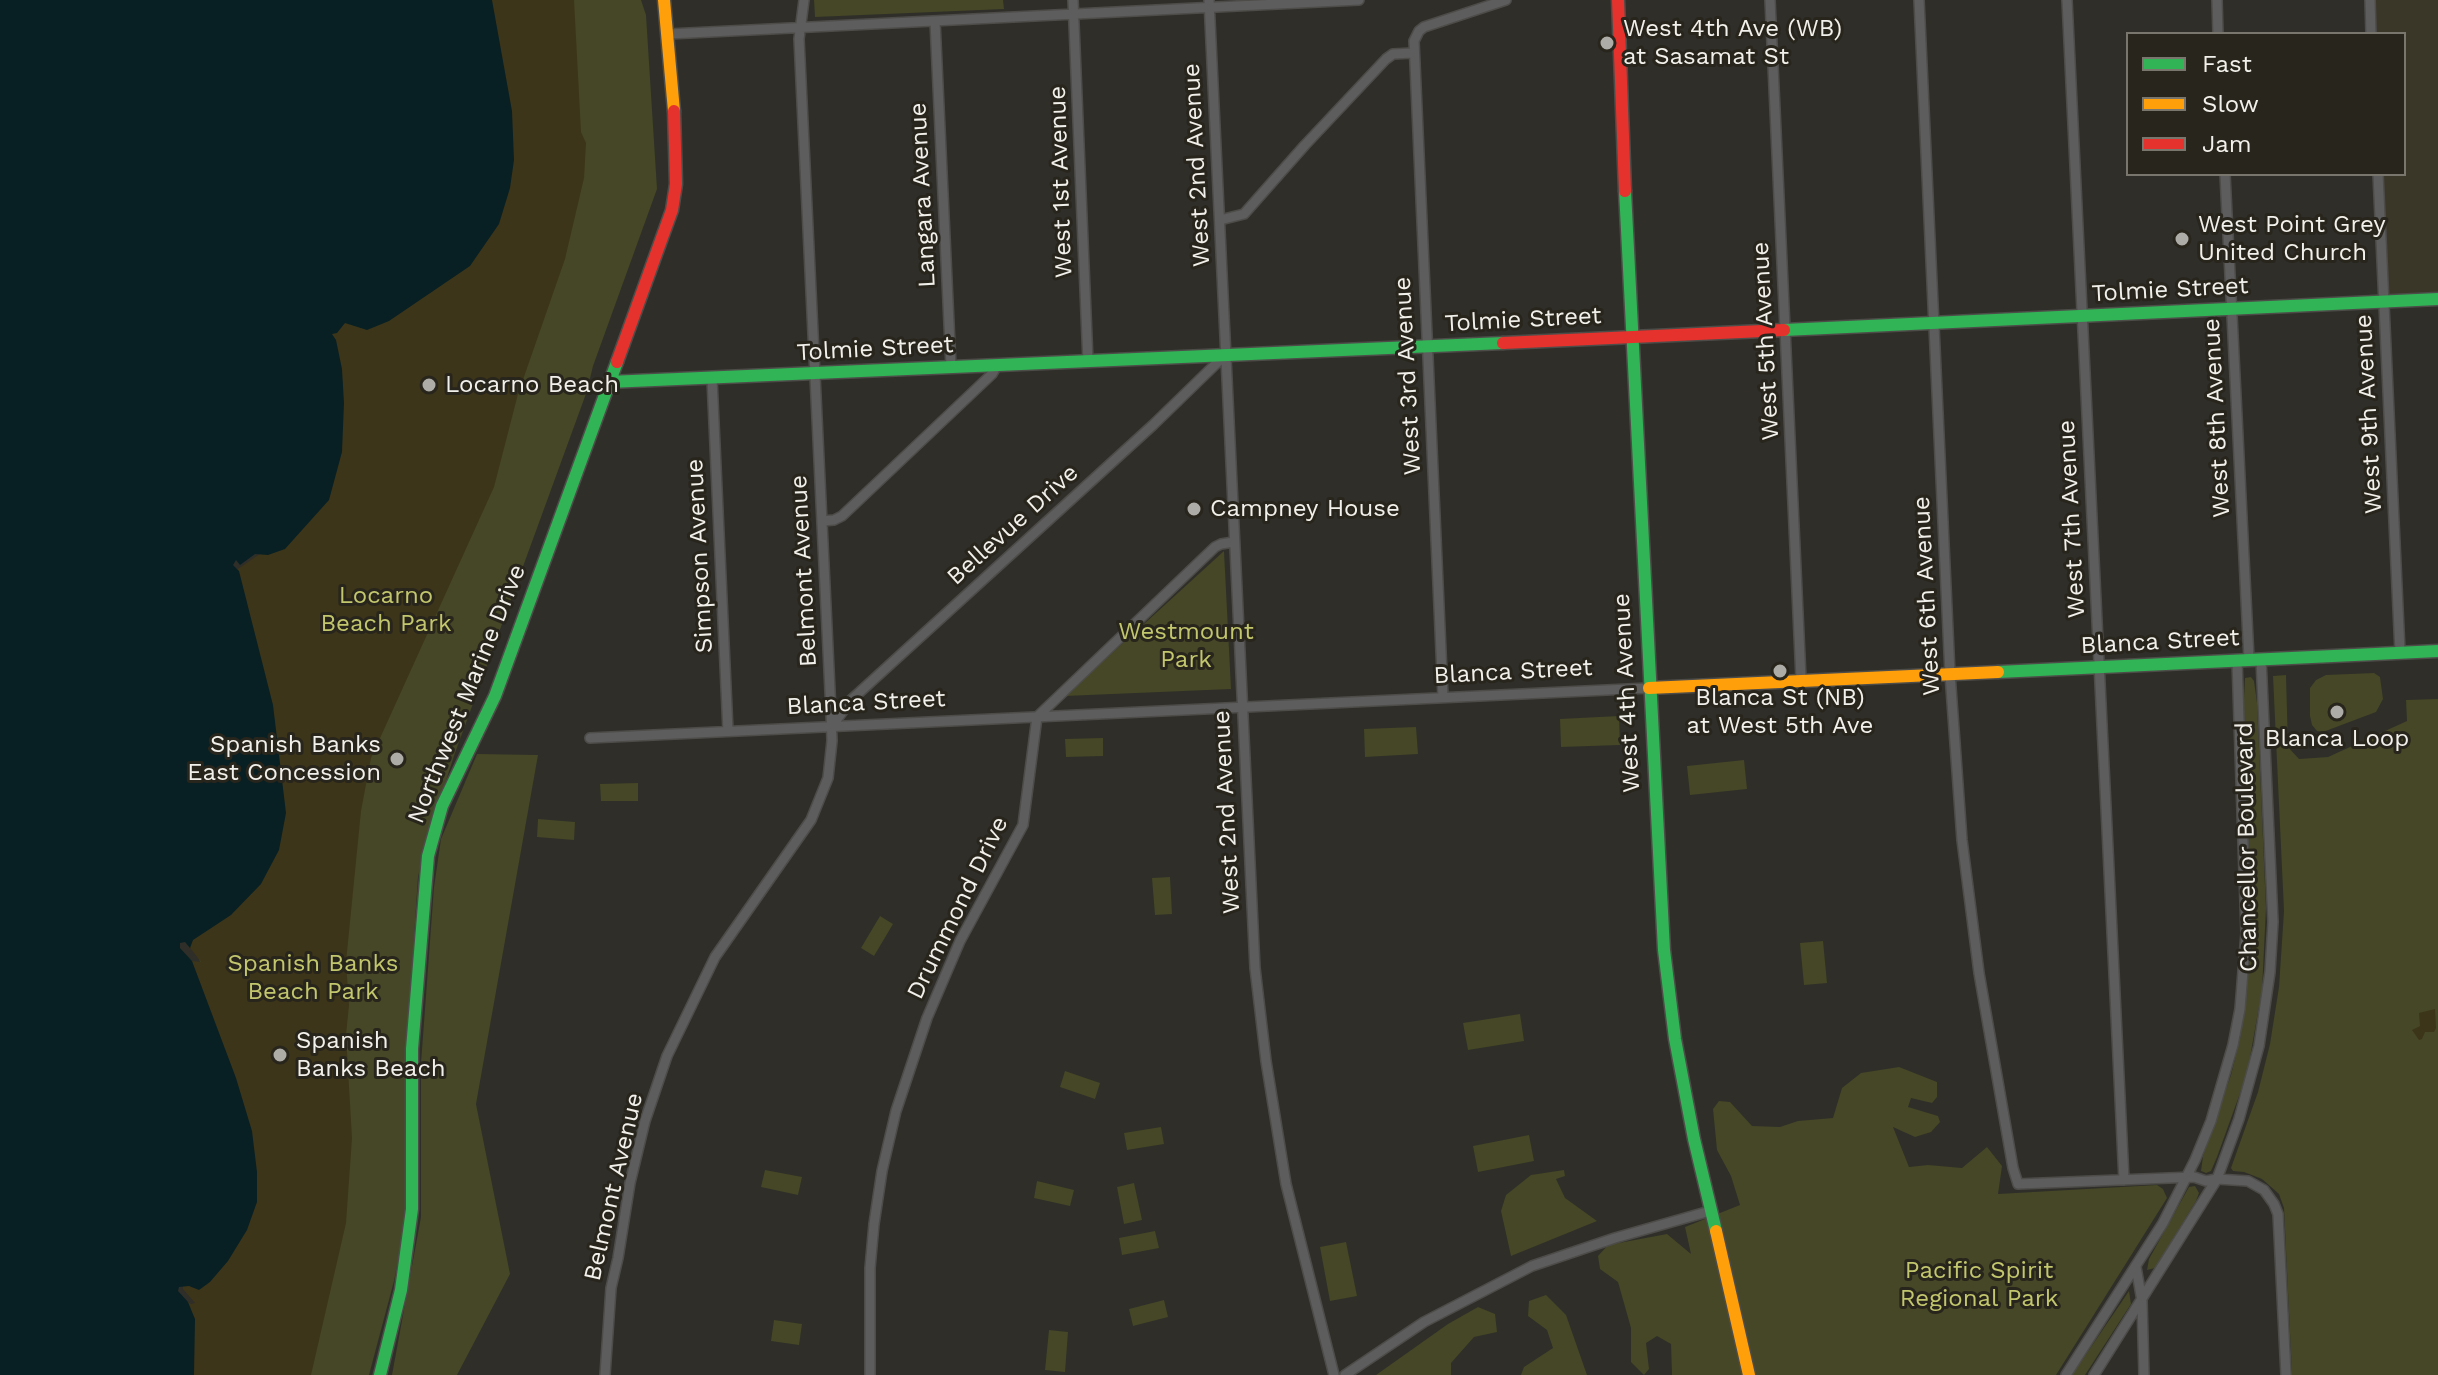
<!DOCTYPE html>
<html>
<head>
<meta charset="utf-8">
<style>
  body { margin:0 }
  #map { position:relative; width:2438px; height:1375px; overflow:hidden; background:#2f2e29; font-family:"Work Sans",sans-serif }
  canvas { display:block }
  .legend { position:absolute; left:2126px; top:32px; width:280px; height:144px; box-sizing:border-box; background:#28251c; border:2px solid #79766e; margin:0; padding:10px 14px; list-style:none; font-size:24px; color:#f2f0ea }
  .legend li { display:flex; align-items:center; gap:16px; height:40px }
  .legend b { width:40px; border:2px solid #79766e }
</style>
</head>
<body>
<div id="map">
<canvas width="2438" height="1375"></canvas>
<ul class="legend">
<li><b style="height:10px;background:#30b455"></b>Fast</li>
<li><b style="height:10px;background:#ff9f0a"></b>Slow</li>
<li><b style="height:10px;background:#e5322d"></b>Jam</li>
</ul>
</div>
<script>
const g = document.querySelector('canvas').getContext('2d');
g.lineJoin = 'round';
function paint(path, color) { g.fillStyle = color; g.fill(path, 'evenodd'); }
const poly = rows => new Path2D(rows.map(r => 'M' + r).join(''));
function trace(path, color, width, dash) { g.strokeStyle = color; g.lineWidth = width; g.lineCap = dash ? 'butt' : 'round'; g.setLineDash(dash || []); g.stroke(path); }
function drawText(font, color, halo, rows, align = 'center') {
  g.font = font + ' "Work Sans",sans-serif'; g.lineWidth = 6; g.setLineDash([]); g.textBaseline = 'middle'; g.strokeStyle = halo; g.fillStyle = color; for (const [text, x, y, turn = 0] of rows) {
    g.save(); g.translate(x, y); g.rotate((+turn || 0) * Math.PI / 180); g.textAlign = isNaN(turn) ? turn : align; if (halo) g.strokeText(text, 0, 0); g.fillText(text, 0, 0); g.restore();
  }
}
const built = poly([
  [2375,0,2438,0,2438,293,2389,295,2383,174,2404,174,2404,34,2376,34]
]);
const green = poly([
  [492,0,641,0,646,15,657,189,593,366,587,391,455,753,425,845,418,877,407,1043,407,1214,394,1281,369,1375,204,1375,252,1079,199,959,290,859,334,331],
  [814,0,1003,0,1004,9,815,17],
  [1224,551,1231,689,1065,696],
  [2374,673,2380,677,2383,699,2376,712,2323,732,2317,731,2312,725,2310,716,2310,688,2316,680,2326,675],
  [2286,675,2288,747,2299,759,2328,757,2407,721,2406,700,2438,699,2438,1375,2292,1375,2284,1208,2279,1194,2262,1179,2244,1172,2233,1171,2231,1168,2258,1092,2270,1044,2279,987,2284,911,2273,676],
  [2251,677,2254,681,2257,703,2266,908,2262,990,2247,1074,2217,1157,2211,1171,2206,1173,2201,1171,2203,1156,2231,1075,2240,1039,2252,946,2243,718,2245,678],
  [1619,716,1620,745,1561,747,1560,719],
  [1416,727,1418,754,1365,757,1364,729],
  [1103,738,1103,756,1066,757,1065,739],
  [477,754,538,755,476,1104,510,1274,457,1375,392,1375,421,1217,421,1063,434,887,441,839],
  [1744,760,1747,789,1690,795,1687,766],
  [638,783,638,801,601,801,600,784],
  [538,819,575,822,574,840,537,837],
  [1170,877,1172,914,1155,915,1152,878],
  [880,916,893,924,874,956,861,948],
  [1823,941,1827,983,1804,985,1800,943],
  [1520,1014,1524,1041,1468,1050,1463,1023],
  [1899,1067,1937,1082,1937,1097,1932,1103,1911,1098,1908,1107,1938,1116,1940,1122,1931,1132,1915,1137,1893,1127,1909,1167,1928,1165,1962,1168,1987,1147,2002,1166,1998,1194,2157,1185,2163,1189,2167,1198,2056,1375,1672,1375,1671,1344,1657,1336,1646,1343,1649,1369,1644,1375,1631,1362,1631,1328,1618,1282,1600,1269,1598,1256,1608,1245,1667,1234,1691,1254,1685,1227,1740,1205,1731,1176,1717,1150,1713,1109,1719,1101,1730,1102,1752,1126,1780,1127,1798,1121,1833,1118,1842,1088,1861,1073],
  [1065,1071,1100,1083,1095,1099,1060,1087],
  [1161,1127,1164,1144,1127,1150,1124,1133],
  [1529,1135,1534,1161,1478,1172,1473,1146],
  [765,1170,802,1177,798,1195,761,1187],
  [1564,1170,1565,1176,1556,1179,1565,1198,1597,1221,1511,1256,1501,1211,1506,1195,1531,1175],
  [1037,1181,1074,1190,1070,1206,1034,1198],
  [1134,1183,1142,1220,1124,1224,1117,1187],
  [2195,1186,2199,1193,2196,1201,2155,1268,2147,1270,2149,1259,2189,1187],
  [1155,1231,1159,1248,1122,1255,1119,1238],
  [1346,1242,1357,1296,1330,1301,1320,1247],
  [2129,1291,2131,1304,2085,1375,2072,1375],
  [1546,1295,1566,1315,1587,1375,1521,1375,1524,1367,1553,1348,1547,1330,1528,1316,1529,1301],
  [1164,1300,1168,1317,1133,1326,1129,1309],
  [1478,1307,1495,1314,1497,1332,1474,1337,1451,1363,1451,1375,1376,1375,1448,1324],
  [774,1320,802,1324,799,1345,771,1341],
  [1049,1330,1068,1332,1065,1372,1045,1370]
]);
const sand = poly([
  [468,0,574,0,581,132,586,143,584,178,565,259,518,394,494,487,371,758,361,811,346,962,349,1005,346,1035,352,1138,346,1223,311,1375,186,1375,183,1298,191,1304,195,1303,183,1289,180,948,192,961,201,962,178,932,229,575,273,545,329,333],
  [2435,1009,2436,1028,2434,1032,2425,1032,2422,1039,2419,1040,2412,1030,2420,1026,2419,1013]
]);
const water = poly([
  [0,0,492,0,512,111,514,160,510,188,499,224,470,266,389,321,367,330,345,323,337,333,332,334,336,340,342,369,344,403,342,452,329,500,285,549,268,555,255,554,240,565,236,560,233,565,239,571,273,705,286,813,279,850,261,884,231,915,193,940,190,948,185,942,180,943,180,948,192,961,236,1078,252,1131,257,1172,257,1202,247,1230,228,1261,210,1282,199,1290,189,1286,179,1287,178,1291,188,1302,195,1319,194,1375,0,1375]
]);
const street = poly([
  [1073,0,1088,362],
  [1209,0,1255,968,1266,1061,1286,1184,1334,1375],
  [1770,0,1801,679],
  [1919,0,1950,674,1962,840,1979,973,2013,1168,2018,1184,2194,1177,2206,1181,2217,1179,2248,1181,2264,1190,2274,1204,2278,1214,2286,1375],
  [2067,0,2124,1180],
  [2217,0,2218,34],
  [2370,0,2371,34],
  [935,21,951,367],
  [669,34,1359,0],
  [2225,174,2249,659],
  [2378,174,2400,652],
  [1220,220,1244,214,1305,145,1386,59,1393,54,1413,53],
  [712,379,728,731],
  [822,521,834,520,842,516,992,374,996,367],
  [1443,697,1414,41,1419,31,1424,27,1506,0],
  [832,726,851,700,1153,425,1224,356],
  [590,738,1649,688],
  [2136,1267,2142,1301,2144,1375],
  [605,1375,611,1288,618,1258,630,1183,645,1121,667,1056,715,957,811,820,828,778,832,741,831,712,799,39,804,0],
  [870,1375,870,1268,874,1224,882,1171,896,1111,927,1018,960,941,1023,825,1037,717,1215,547,1221,544,1234,542],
  [1345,1375,1424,1322,1532,1266,1615,1238,1710,1211],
  [2066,1375,2163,1223,2195,1160,2211,1121,2233,1045,2240,1009,2246,933,2237,660],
  [2094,1375,2217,1179,2239,1119,2259,1046,2270,972,2273,922,2261,659]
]);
const fast = poly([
  [1625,191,1664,950,1675,1039,1694,1139,1716,1231],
  [1784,330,2438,299],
  [609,382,1503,343],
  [1998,672,2438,651],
  [380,1375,401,1290,412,1209,412,1049,428,856,442,806,495,696,617,362]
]);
const slow = poly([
  [664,0,674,111],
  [1649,688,1998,672],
  [1716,1231,1749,1375]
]);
const jam = poly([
  [1618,0,1625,191],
  [1503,343,1784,330],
  [617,362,672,210,676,184,674,111]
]);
const markers = [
  [1607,43,8,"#aeaca6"],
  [2182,239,8,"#aeaca6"],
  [429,385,8,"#aeaca6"],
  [1194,509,8,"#aeaca6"],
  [1780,671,8,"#aeaca6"],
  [2337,712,8,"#aeaca6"],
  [397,759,8,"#aeaca6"],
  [280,1055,8,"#aeaca6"]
];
const poiNames = [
  ["West 4th Ave (WB)",1623,29],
  ["at Sasamat St",1623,57],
  ["West Point Grey",2198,225],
  ["United Church",2198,253],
  ["Locarno Beach",445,385],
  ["Campney House",1210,509],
  ["Blanca St (NB)",1780,698,"center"],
  ["at West 5th Ave",1780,726,"center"],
  ["Blanca Loop",2337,739,"center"],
  ["Spanish Banks",381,745,"right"],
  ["East Concession",381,773,"right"],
  ["Spanish",296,1041],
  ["Banks Beach",296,1069]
];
const streetNames = [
  ["West 2nd Avenue",1197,165,-93],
  ["West 1st Avenue",1061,182,-92],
  ["Langara Avenue",923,195,-93],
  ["Tolmie Street",2170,290,-3],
  ["Tolmie Street",1523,320,-3],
  ["West 5th Avenue",1766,341,-93],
  ["Tolmie Street",875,349,-3],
  ["West 3rd Avenue",1408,376,-93],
  ["West 9th Avenue",2369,414,-93],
  ["West 8th Avenue",2217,418,-93],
  ["West 7th Avenue",2072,519,-93],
  ["Bellevue Drive",1013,525,-42],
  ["Simpson Avenue",700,556,-93],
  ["Belmont Avenue",804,571,-93],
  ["West 6th Avenue",1927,596,-93],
  ["Blanca Street",2160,642,-3],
  ["Blanca Street",1513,672,-3],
  ["West 4th Avenue",1627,693,-93],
  ["Northwest Marine Drive",467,694,-68],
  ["Blanca Street",866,703,-3],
  ["West 2nd Avenue",1227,812,-93],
  ["Chancellor Boulevard",2247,847,-91],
  ["Drummond Drive",958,908,-64],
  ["Belmont Avenue",614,1187,-77]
];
const parkNames = [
  ["Locarno",386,596],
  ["Beach Park",386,624],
  ["Westmount",1186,632],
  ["Park",1186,660],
  ["Spanish Banks",313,964],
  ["Beach Park",313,992],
  ["Pacific Spirit",1979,1271],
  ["Regional Park",1979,1299]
];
paint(built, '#3a3628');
paint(green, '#454726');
paint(sand, '#3d3519');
paint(water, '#082024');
trace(street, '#4d4c49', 12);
trace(fast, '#4d4c49', 15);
trace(slow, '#4d4c49', 15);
trace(jam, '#4d4c49', 15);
trace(street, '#5e5d5e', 9);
trace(fast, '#30b455', 12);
trace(slow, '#ff9f0a', 12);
trace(jam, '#e5322d', 12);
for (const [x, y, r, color] of markers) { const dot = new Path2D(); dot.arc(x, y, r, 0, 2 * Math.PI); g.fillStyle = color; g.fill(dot); trace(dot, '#28251c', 3); }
drawText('24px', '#f2f0ea', '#28251c', poiNames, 'left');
drawText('24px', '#f2f0ea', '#28251c', streetNames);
drawText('24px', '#c2c66c', '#28251c', parkNames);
</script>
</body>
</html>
